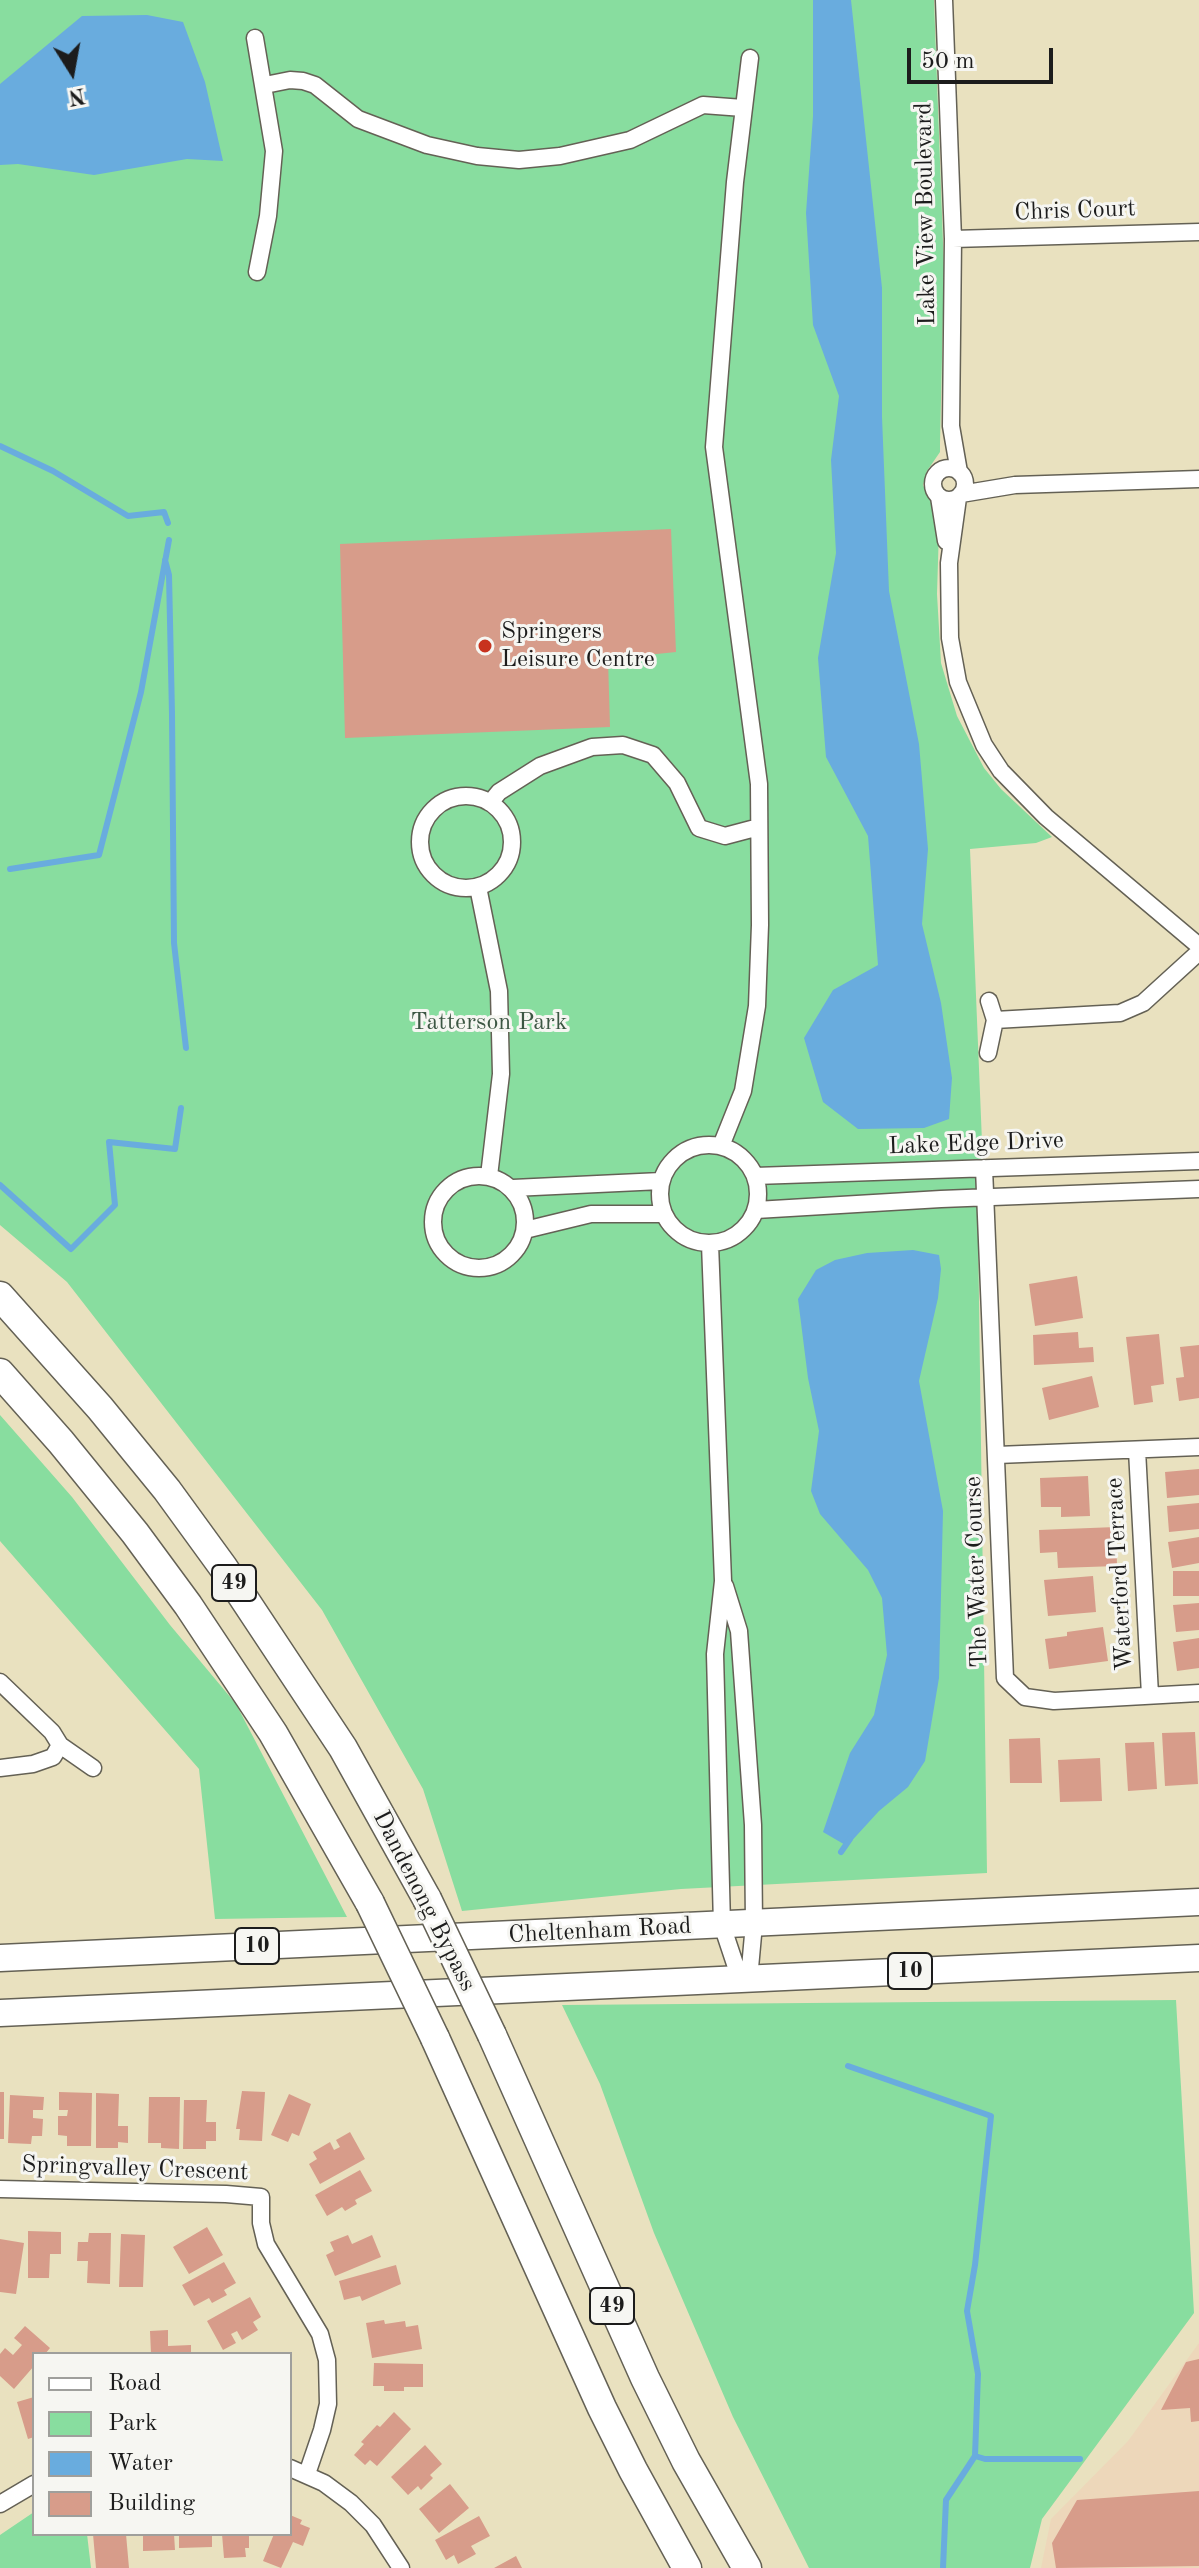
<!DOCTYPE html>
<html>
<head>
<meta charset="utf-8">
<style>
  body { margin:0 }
  #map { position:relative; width:1199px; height:2568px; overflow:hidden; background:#e9e1bf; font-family:"Old Standard TT",serif }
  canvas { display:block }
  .legend { position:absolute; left:32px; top:2352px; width:260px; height:184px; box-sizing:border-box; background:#f6f6f2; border:2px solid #9f9f9c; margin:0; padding:10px 14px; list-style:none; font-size:24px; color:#1c1c1c }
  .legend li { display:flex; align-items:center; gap:16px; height:40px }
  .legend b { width:40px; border:2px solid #9f9f9c }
  .north { position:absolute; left:32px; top:32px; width:80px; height:80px; -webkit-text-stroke:6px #f6f6f2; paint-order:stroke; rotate:169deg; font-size:22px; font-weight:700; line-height:32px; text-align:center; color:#1c1c1c }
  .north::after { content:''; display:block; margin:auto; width:28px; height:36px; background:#1c1c1c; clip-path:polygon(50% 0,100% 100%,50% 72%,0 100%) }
  .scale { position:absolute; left:907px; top:48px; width:146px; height:36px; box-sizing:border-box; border:4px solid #1c1c1c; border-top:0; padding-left:10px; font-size:24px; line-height:28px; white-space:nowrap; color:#1c1c1c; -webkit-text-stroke:6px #f6f6f2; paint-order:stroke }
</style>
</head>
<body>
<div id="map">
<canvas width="1199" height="2568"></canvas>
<ul class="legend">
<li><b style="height:10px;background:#fff"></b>Road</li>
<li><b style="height:22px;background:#88dd9f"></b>Park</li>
<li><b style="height:22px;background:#69acde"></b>Water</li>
<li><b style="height:22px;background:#d79c8a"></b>Building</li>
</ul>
<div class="north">N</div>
<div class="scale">50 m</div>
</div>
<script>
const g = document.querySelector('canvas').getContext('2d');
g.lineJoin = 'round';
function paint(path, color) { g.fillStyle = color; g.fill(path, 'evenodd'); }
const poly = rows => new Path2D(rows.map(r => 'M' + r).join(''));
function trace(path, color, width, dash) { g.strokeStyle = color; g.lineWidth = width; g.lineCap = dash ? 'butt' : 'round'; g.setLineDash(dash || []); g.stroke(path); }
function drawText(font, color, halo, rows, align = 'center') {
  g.font = font + ' "Old Standard TT",serif'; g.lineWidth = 6; g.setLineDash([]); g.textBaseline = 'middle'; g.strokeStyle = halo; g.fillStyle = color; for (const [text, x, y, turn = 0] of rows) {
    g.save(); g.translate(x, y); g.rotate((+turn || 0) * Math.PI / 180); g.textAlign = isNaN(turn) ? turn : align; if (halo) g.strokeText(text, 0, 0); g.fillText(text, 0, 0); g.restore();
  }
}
const built = poly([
  [1199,2343,1199,2568,1041,2568,1051,2519,1128,2441]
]);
const green = poly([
  [0,0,934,0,944,270,940,443,940,452,927,471,923,485,934,508,939,529,937,594,941,663,957,716,984,768,1001,789,1052,837,1036,843,970,849,982,1142,978,1230,987,1873,681,1889,462,1911,423,1789,322,1610,67,1282,0,1225],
  [0,1415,72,1497,170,1625,236,1704,347,1917,215,1919,199,1769,0,1541],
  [1176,2000,1194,2313,1042,2519,1030,2568,809,2568,733,2417,654,2233,600,2084,562,2005],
  [34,2512,34,2534,87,2534,91,2568,0,2568,0,2535]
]);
const water = poly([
  [813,0,851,0,882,288,882,417,889,591,919,744,928,849,922,924,941,1003,952,1078,949,1119,924,1128,858,1129,823,1102,804,1038,833,990,878,965,868,836,826,757,818,658,836,553,831,460,839,396,813,325,806,213,813,116],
  [147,15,183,22,205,82,223,161,187,159,94,175,18,164,0,165,0,84,82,16],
  [913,1250,939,1255,941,1269,938,1298,919,1381,943,1511,939,1678,925,1761,908,1787,879,1811,847,1846,823,1832,850,1753,874,1715,887,1655,882,1598,868,1570,820,1514,811,1491,819,1431,808,1378,798,1299,816,1270,835,1260,867,1253]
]);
const stream = poly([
  [0,446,53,471,128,516,164,512,168,523],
  [165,560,169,575,172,714,174,943,186,1048],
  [10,869,99,855,141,692,169,540],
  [0,1185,71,1249,115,1205,109,1142,175,1149,181,1108],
  [841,1852,850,1839],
  [848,2066,991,2116,975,2265,967,2311,978,2374,975,2456,946,2500,943,2568],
  [975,2456,985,2459,1080,2459]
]);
const building = poly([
  [671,529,676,652,608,659,610,727,345,738,340,544],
  [1077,1276,1083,1318,1035,1326,1029,1284],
  [1078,1332,1079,1348,1093,1347,1094,1362,1034,1365,1033,1335],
  [1159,1334,1164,1384,1151,1386,1153,1402,1134,1405,1126,1337],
  [1199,1345,1199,1398,1179,1401,1176,1378,1184,1377,1180,1347],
  [1092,1376,1099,1407,1049,1420,1042,1388],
  [1199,1469,1199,1495,1167,1498,1165,1472],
  [1088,1476,1090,1516,1061,1517,1061,1507,1041,1507,1040,1478],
  [1199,1503,1199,1529,1169,1532,1167,1506],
  [1116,1527,1117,1566,1058,1568,1057,1552,1040,1553,1039,1530],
  [1199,1537,1199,1563,1172,1568,1168,1542],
  [1173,1571,1199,1571,1199,1596,1173,1596],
  [1093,1576,1096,1612,1048,1616,1044,1580],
  [1199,1603,1199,1630,1176,1632,1173,1605],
  [1103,1627,1108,1661,1049,1669,1045,1639,1067,1636,1067,1632],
  [1199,1638,1199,1668,1177,1671,1173,1642],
  [1195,1732,1198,1784,1165,1786,1162,1733],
  [1040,1738,1042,1783,1010,1783,1009,1739],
  [1154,1742,1157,1789,1128,1791,1125,1743],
  [1100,1758,1102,1801,1060,1802,1058,1760],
  [242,2091,265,2092,262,2141,239,2140,240,2129,236,2129],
  [0,2092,4,2092,4,2139,0,2139],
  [59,2092,92,2093,91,2146,67,2146,67,2136,58,2135,58,2116,67,2116,68,2110,59,2110],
  [96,2093,119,2094,118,2126,128,2126,128,2143,118,2142,118,2148,96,2148],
  [289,2094,311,2104,299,2136,292,2133,288,2142,271,2135],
  [10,2095,44,2097,43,2110,33,2110,33,2118,43,2119,42,2136,32,2136,31,2144,8,2143],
  [149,2097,180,2097,179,2149,161,2148,161,2143,148,2143],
  [184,2100,207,2100,206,2122,216,2122,216,2141,206,2141,206,2149,183,2149],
  [350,2132,365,2159,320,2184,309,2164,317,2159,313,2152,330,2142,334,2150,340,2147,336,2140],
  [360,2170,372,2191,355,2200,357,2204,345,2211,342,2207,327,2216,315,2195],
  [207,2227,223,2255,189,2274,173,2247],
  [28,2231,61,2232,61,2254,50,2254,49,2278,28,2278],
  [89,2233,111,2233,110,2284,87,2283,88,2261,77,2261,78,2242,88,2242],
  [121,2234,145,2235,143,2287,119,2287],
  [348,2235,352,2244,372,2235,381,2257,335,2276,326,2255,334,2251,330,2242],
  [0,2239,24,2243,16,2294,0,2292],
  [224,2262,236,2283,224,2290,227,2295,212,2303,209,2298,194,2306,182,2285],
  [396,2265,401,2284,362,2301,360,2296,344,2300,339,2281],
  [250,2297,261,2317,253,2322,258,2330,242,2340,237,2331,231,2334,236,2343,223,2350,207,2321],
  [384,2320,385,2324,405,2321,406,2327,418,2325,422,2349,372,2358,366,2323],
  [25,2326,50,2348,45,2354,34,2354,34,2366,14,2389,0,2376,0,2354,5,2348,13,2355,22,2345,14,2338],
  [168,2330,168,2346,191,2345,191,2354,151,2354,150,2331],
  [1199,2359,1199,2421,1191,2422,1190,2408,1161,2410,1186,2362],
  [374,2363,423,2364,423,2387,404,2387,404,2391,384,2391,384,2386,373,2386],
  [34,2397,34,2437,28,2439,17,2402],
  [394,2412,411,2429,377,2466,370,2460,365,2465,354,2455,364,2444,361,2442,377,2425,380,2427],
  [425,2445,442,2464,430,2475,433,2478,421,2490,418,2486,408,2495,391,2477],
  [450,2484,469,2508,439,2533,419,2509],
  [1199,2491,1199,2566,1056,2568,1052,2543,1077,2500],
  [290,2515,302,2520,300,2524,310,2528,303,2546,293,2542,281,2568,263,2561,274,2534,290,2534],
  [479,2516,490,2536,471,2546,476,2554,458,2564,454,2555,446,2560,435,2540],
  [93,2534,126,2534,129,2568,96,2568],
  [143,2534,174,2534,175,2550,143,2551],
  [179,2534,212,2534,212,2547,179,2548],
  [222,2534,249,2534,249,2548,245,2548,246,2557,224,2558],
  [516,2556,522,2568,494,2568]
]);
const minor = poly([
  [944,0,953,239,951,426,959,472],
  [255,38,274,151,268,216,257,272],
  [265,85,290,80,303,81,315,85,358,119,427,145,477,156,519,160,560,156,630,140,703,105,743,108],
  [953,239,1199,232],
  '933 484a16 16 0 1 1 32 0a16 16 0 1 1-32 0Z',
  [961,494,1015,485,1199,479],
  [939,497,946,541],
  [958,498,949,563,950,638,958,682,984,745,1001,771,1046,817,1199,946],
  '420 842a46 46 0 1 1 92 0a46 46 0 1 1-92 0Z',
  [490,803,499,792,540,766,592,747,623,745,653,755,677,783,699,828,725,836,759,827],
  [478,887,499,991,501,1074,489,1176],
  [995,1020,1120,1013,1143,1003,1199,952],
  [988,1053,995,1020,989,1001],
  '660 1194a49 49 0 1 1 98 0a49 49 0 1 1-98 0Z',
  [721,1146,743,1091,757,1006,760,925,759,784,714,447,735,182,750,58],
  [984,1168,1005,1678,1025,1697,1054,1701,1199,1693],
  '433 1222a46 46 0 1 1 92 0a46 46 0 1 1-92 0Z',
  [755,1176,1199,1161],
  [513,1188,661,1181],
  [756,1210,941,1199,1199,1189],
  [525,1230,591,1214,663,1214],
  [710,1244,723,1581,715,1654,722,1925,740,1979],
  [1137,1450,1150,1695],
  [997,1455,1199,1447],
  [725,1586,739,1631,753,1825,754,1924,749,1979],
  [0,1682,52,1732,60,1745,53,1757,33,1764,0,1768],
  [60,1745,93,1768],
  [0,2189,226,2194,261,2197,261,2223,266,2244,320,2334,327,2360,328,2404,322,2430,307,2474],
  [290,2468,324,2483,351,2503,373,2525,401,2568],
  [0,2504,34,2484]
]);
const primary = poly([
  [0,1958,1199,1902],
  [0,2013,1199,1958]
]);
const trunk = poly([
  [0,1296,100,1408,167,1490,223,1567,343,1748,427,1899],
  [0,1373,61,1442,135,1533,188,1605,273,1733,370,1903],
  [492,2035,645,2378,686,2461,747,2568],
  [435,2038,602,2408,633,2470,687,2568]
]);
const trunkBridge = poly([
  [427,1899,492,2035],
  [370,1903,435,2038]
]);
const markers = [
  [485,646,8,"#c8321e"]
];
const shields = [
  [234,1583,44],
  [257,1946,44],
  [910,1971,44],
  [612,2306,44]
];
const shieldNames = [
  ["49",234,1583],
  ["10",257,1946],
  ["10",910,1971],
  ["49",612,2306]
];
const streetNames = [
  ["Chris Court",1075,211,-2],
  ["Lake View Boulevard",926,214,-91],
  ["Lake Edge Drive",976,1144,-2],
  ["The Water Course",977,1572,-92],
  ["Waterford Terrace",1120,1574,-93],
  ["Dandenong Bypass",424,1901,63],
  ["Cheltenham Road",600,1931,-3],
  ["Springvalley Crescent",135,2169,2]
];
const poiNames = [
  ["Springers",501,632],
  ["Leisure Centre",501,660]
];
const parkNames = [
  ["Tatterson Park",489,1023]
];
paint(built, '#edd7ba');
paint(green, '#88dd9f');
paint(water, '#69acde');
trace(stream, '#69acde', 6);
paint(building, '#d79c8a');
trace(minor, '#646155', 19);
trace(primary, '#646155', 29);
trace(trunk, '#646155', 31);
trace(minor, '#fff', 16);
trace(primary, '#fff', 26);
trace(trunk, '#fff', 28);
trace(trunkBridge, '#646155', 31, []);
trace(trunkBridge, '#fff', 28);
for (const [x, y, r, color] of markers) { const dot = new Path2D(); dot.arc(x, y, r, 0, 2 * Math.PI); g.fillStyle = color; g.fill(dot); trace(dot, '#f6f6f2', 3); }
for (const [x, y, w] of shields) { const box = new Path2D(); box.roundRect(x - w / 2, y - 18, w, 36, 6); g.fillStyle = '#f6f6f2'; g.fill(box); trace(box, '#1c1c1c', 2); }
drawText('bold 22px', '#1c1c1c', null, shieldNames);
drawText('24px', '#1c1c1c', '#f6f6f2', streetNames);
drawText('24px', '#1c1c1c', '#f6f6f2', poiNames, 'left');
drawText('24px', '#3c5643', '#f6f6f2', parkNames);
</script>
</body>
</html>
